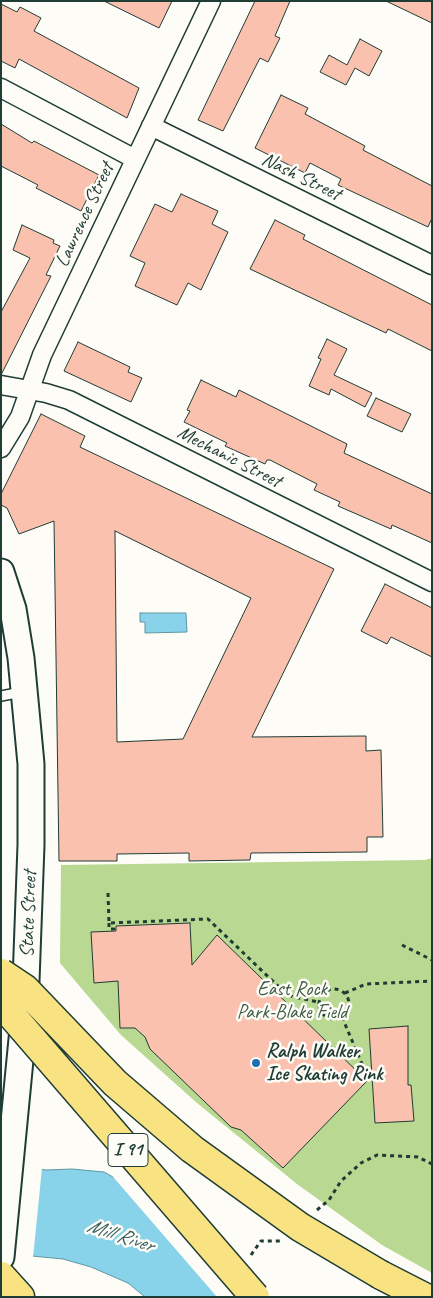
<!DOCTYPE html>
<html>
<head>
<meta charset="utf-8">
<style>
  body { margin:0 }
  #map { position:relative; width:433px; height:1298px; overflow:hidden; background:#fdfcf7; font-family:Caveat,sans-serif }
  canvas { display:block }
  .frame { position:absolute; inset:0; border:2px solid #1f3d34; pointer-events:none }
</style>
</head>
<body>
<div id="map">
<canvas width="433" height="1298"></canvas>
<div class="frame"></div>
</div>
<script>
const g = document.querySelector('canvas').getContext('2d');
g.lineJoin = 'round';
function paint(path, color) { g.fillStyle = color; g.fill(path, 'evenodd'); }
const poly = rows => new Path2D(rows.map(r => 'M' + r).join(''));
function trace(path, color, width, dash) { g.strokeStyle = color; g.lineWidth = width; g.lineCap = dash ? 'butt' : 'round'; g.setLineDash(dash || []); g.stroke(path); }
function drawText(font, color, halo, rows, align = 'center') {
  g.font = font + ' Caveat,sans-serif'; g.lineWidth = 5; g.setLineDash([]); g.textBaseline = 'middle'; g.strokeStyle = halo; g.fillStyle = color; for (const [text, x, y, turn = 0] of rows) {
    g.save(); g.translate(x, y); g.rotate((+turn || 0) * Math.PI / 180); g.textAlign = isNaN(turn) ? turn : align; if (halo) g.strokeText(text, 0, 0); g.fillText(text, 0, 0); g.restore();
  }
}
const green = poly([
  [432,858,432,1273,382,1245,297,1184,197,1103,121,1035,60,963,61,865,425,860]
]);
const water = poly([
  [140,613,186,613,187,632,145,633,145,622,140,622,140,613],
  [1,1165,46,1170,72,1169,104,1172,142,1193,305,1297,145,1297,128,1283,91,1267,63,1259,1,1253,1,1165]
]);
const pier = poly([
  [1,1163,42,1168,33,1258,1,1255],
  [108,1171,143,1190,190,1184,256,1242,307,1297,217,1297]
]);
const building = poly([
  [104,1,172,1,159,28,104,1],
  [255,1,290,1,275,36,280,38,268,62,260,58,223,131,198,120,255,1],
  [386,1,432,1,432,23,386,1],
  [1,4,17,12,20,7,41,18,34,31,139,88,127,118,19,59,15,68,1,61,1,4],
  [360,39,382,51,369,76,355,68,346,85,320,72,329,55,347,65,360,39],
  [281,95,308,108,305,114,365,146,363,150,432,186,432,218,428,227,338,185,341,179,310,163,305,173,255,148,281,95],
  [1,124,32,143,34,141,99,175,81,211,36,188,38,185,1,166,1,124],
  [181,194,218,211,212,224,228,232,201,290,188,283,177,305,135,286,145,263,130,256,155,204,172,212,181,194],
  [275,220,305,235,303,239,432,305,432,351,388,329,386,333,250,269,275,220],
  [22,225,54,240,53,243,60,246,46,275,51,276,1,375,1,312,30,258,13,250,22,225],
  [327,339,347,349,334,375,372,393,365,407,331,389,329,395,309,386,321,359,318,358,327,339],
  [78,342,130,367,128,372,142,378,131,402,64,371,78,342],
  [201,380,236,397,239,390,347,444,344,453,432,494,432,543,392,525,391,529,338,506,340,502,314,490,317,484,270,460,267,460,265,464,225,446,227,443,184,422,190,411,187,410,201,380],
  [376,398,411,414,402,432,367,416,376,398],
  [41,414,85,436,80,447,334,569,252,737,366,736,366,751,381,750,383,837,367,837,367,852,251,853,250,860,189,861,189,853,117,854,117,861,59,861,54,521,19,534,7,508,1,505,1,494,41,414],
  [115,531,251,598,183,739,117,742,115,531],
  [385,584,432,608,432,657,391,637,387,644,361,631,385,584],
  [190,923,192,965,217,935,367,1081,283,1168,241,1130,231,1127,150,1049,145,1037,135,1028,120,1028,118,981,94,983,91,932,116,931,116,926,190,923],
  [408,1026,408,1085,411,1085,414,1121,375,1123,369,1029,408,1026]
]);
const path = poly([
  [108,893,109,923,208,919,281,989,293,997,319,1002],
  [109,923,109,929,114,929,114,931],
  [402,945,432,960],
  '319 1004a15 15 0 1 1 30 0a15 15 0 1 1-30 0Z',
  [345,993,366,984,432,981],
  [342,1017,362,1064,363,1077],
  [317,1210,329,1200,341,1181,361,1163,377,1155,418,1157,432,1164],
  [251,1255,261,1241,280,1241]
]);
const lane = poly([
  [1,696,22,692]
]);
const street = poly([
  [1,88,135,159],
  [151,126,432,265],
  [1,385,46,393,69,400,432,582],
  [1,448,20,417,42,355,211,1]
]);
const secondary = poly([
  [1,572,13,609,21,658,31,764,31,845,25,1008,1,1257]
]);
const highway = poly([
  [381,1275,424,1297],
  [1,1276,20,1297]
]);
const highwayBridge = poly([
  [1,973,25,989,115,1083,192,1149,300,1227,381,1275],
  [1,1003,255,1297]
]);
const markers = [
  [256,1063,5,"#1f6fb2"]
];
const shields = [
  [128,1150,40]
];
const shieldNames = [
  ["I 91",128,1150]
];
const streetNames = [
  ["Nash Street",301,177,26],
  ["Lawrence Street",85,215,-65],
  ["Mechanic Street",229,457,27],
  ["State Street",29,914,-88]
];
const parkNames = [
  ["East Rock",292,990],
  ["Park-Blake Field",292,1013]
];
const poiNames = [
  ["Ralph Walker",266,1052],
  ["Ice Skating Rink",266,1075]
];
const waterNames = [
  ["Mill River",120,1236,18]
];
paint(green, '#b9d891');
paint(water, '#89d3ea');
trace(water, '#5f97a1', 1);
paint(pier, '#fdfcf7');
paint(building, '#fac1af');
trace(building, '#1f3d34', 1);
trace(lane, '#1f3d34', 12);
trace(street, '#1f3d34', 21);
trace(secondary, '#1f3d34', 29);
trace(highway, '#1f3d34', 31);
trace(path, '#1f3d34', 3, [4, 4]);
trace(lane, '#fdfcf7', 9);
trace(street, '#fdfcf7', 18);
trace(secondary, '#fdfcf7', 25);
trace(highway, '#f8e281', 28);
trace(highwayBridge, '#1f3d34', 31, []);
trace(highwayBridge, '#f8e281', 28);
for (const [x, y, r, color] of markers) { const dot = new Path2D(); dot.arc(x, y, r, 0, 2 * Math.PI); g.fillStyle = color; g.fill(dot); trace(dot, '#fdfcf7', 2); }
for (const [x, y, w] of shields) { const box = new Path2D(); box.roundRect(x - w / 2, y - 16.5, w, 33, 4); g.fillStyle = '#fdfcf7'; g.fill(box); trace(box, '#1f3d34', 1); }
drawText('bold 19px', '#1f3d34', null, shieldNames);
drawText('20px', '#1f3d34', '#fdfcf7', streetNames);
drawText('20px', '#3e5c47', '#fdfcf7', parkNames);
drawText('bold 20px', '#1f3d34', '#fdfcf7', poiNames, 'left');
drawText('italic 21px', '#3a6262', '#fdfcf7', waterNames);
</script>
</body>
</html>
